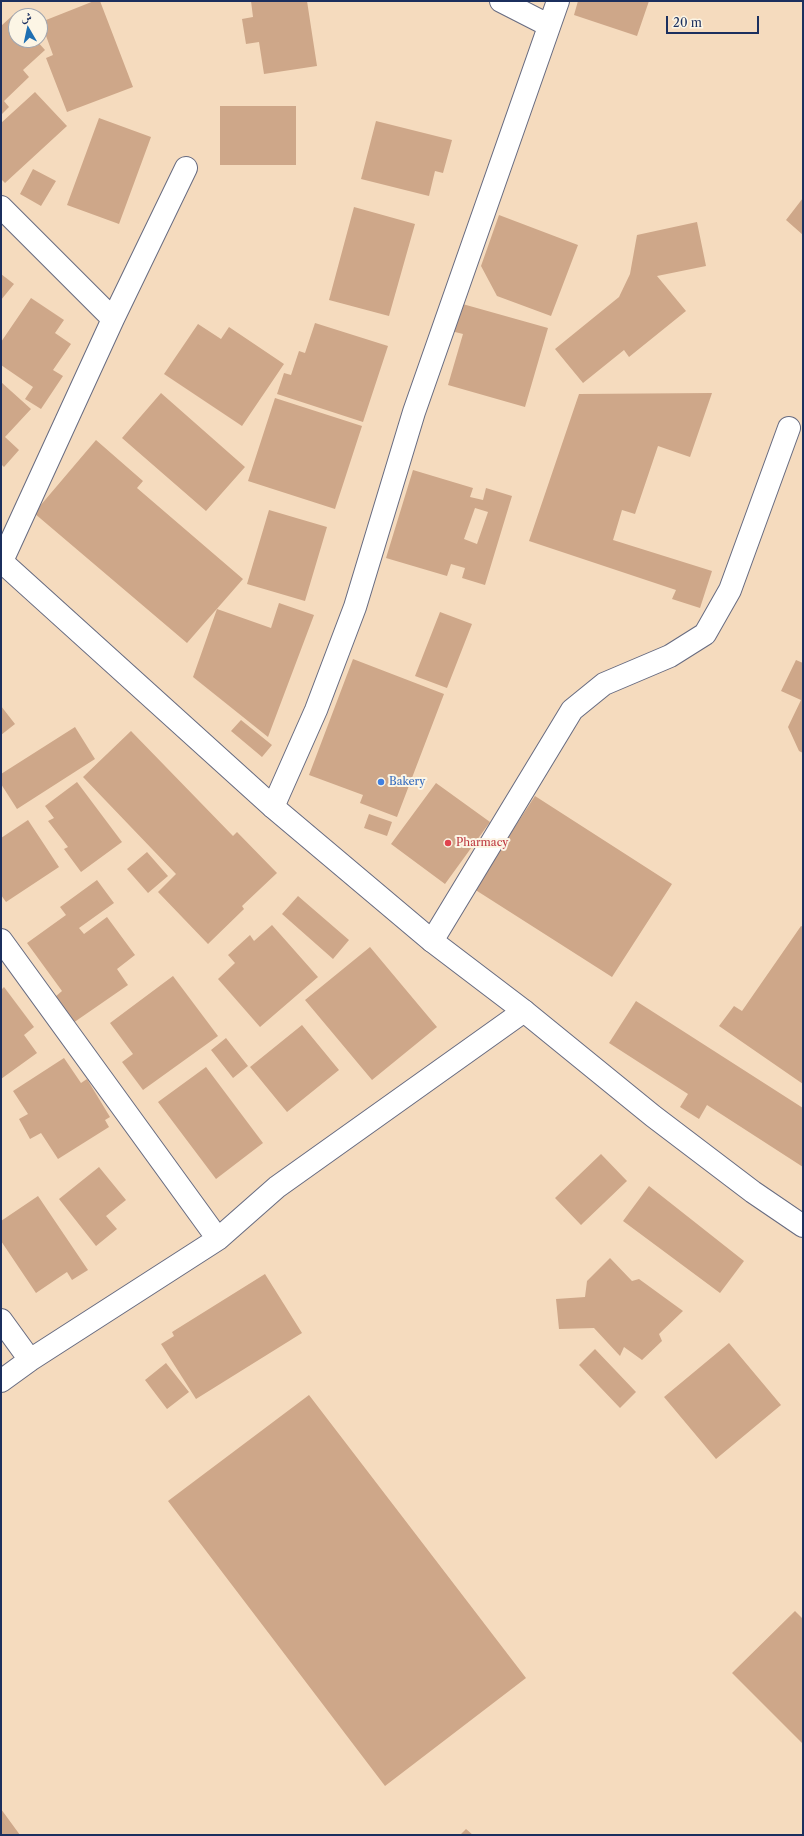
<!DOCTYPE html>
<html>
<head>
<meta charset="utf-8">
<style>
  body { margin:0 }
  #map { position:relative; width:804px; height:1836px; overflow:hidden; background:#f5dbbe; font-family:"Libre Caslon Text",Amiri,serif }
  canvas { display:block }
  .frame { position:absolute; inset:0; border:2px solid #1b2f5e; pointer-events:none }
  .north { position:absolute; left:8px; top:8px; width:40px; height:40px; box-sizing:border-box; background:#fcf5e5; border:1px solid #a2a6af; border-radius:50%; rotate:351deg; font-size:11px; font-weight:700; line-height:16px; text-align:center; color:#1b2f5e }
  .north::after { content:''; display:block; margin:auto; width:14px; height:18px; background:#1f6fb2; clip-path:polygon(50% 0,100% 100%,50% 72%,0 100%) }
  .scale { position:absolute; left:666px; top:16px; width:93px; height:18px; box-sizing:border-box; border:2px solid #1b2f5e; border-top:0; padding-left:5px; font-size:12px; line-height:14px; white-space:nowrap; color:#1b2f5e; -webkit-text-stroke:3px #fcf5e5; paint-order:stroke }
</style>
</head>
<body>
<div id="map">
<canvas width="804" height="1836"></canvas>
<div class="frame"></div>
<div class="north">ش</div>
<div class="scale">20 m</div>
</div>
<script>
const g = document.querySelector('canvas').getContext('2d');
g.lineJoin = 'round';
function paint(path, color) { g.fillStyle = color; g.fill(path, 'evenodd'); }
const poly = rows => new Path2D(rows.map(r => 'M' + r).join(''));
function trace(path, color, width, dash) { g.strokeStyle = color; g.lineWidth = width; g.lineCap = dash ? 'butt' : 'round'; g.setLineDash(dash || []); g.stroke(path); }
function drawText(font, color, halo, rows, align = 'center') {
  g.font = font + ' "Libre Caslon Text",serif'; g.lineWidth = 4; g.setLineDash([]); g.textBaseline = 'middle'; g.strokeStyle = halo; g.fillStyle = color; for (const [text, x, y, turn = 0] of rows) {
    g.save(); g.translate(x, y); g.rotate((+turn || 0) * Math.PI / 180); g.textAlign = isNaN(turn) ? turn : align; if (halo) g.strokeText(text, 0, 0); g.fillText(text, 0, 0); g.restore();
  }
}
const building = poly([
  [94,1,100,1,133,87,67,112,46,58,53,55,41,22],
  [251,1,307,1,317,66,264,74,259,42,246,44,242,19,253,17],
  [578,1,649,1,637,36,574,15],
  [13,15,16,18,16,40,36,40,45,50,23,70,29,77,4,101,9,107,1,115,1,26],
  [35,92,67,126,5,183,1,179,1,123],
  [220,106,296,106,296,165,220,165],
  [99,118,151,137,119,224,67,205],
  [376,121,452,140,443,173,435,171,429,196,361,179],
  [33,169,56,181,41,206,20,194],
  [803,198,803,235,786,220],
  [354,207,415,224,389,316,329,300],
  [499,215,578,245,551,316,497,296,481,266],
  [697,222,706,266,657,276,686,311,629,357,624,350,583,383,555,349,619,297,630,274,637,235],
  [1,274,14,284,1,300],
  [31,298,64,320,55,333,71,344,53,370,63,376,41,409,25,399,33,387,1,365,1,342],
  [459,303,548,328,525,407,448,385,463,334,451,331],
  [315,323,388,346,363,422,277,394,284,373,291,375,299,351,305,353],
  [198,324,221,339,229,327,284,364,242,426,164,374],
  [1,382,31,409,5,437,19,450,4,467,1,464],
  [161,393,245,467,206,511,122,438],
  [712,393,690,457,658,446,635,514,622,510,613,540,712,571,700,608,672,599,676,590,529,541,579,394],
  [275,398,362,426,335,509,248,481],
  [96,440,143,481,137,488,243,579,187,643,34,513],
  [413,470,473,488,470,497,483,500,486,488,512,496,485,585,462,578,465,568,451,564,447,576,386,558],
  [475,508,488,512,477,544,464,539],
  [269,510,327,527,305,601,247,584],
  [279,603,314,615,268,737,193,677,217,609,271,628],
  [440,612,472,624,447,688,415,676],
  [353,659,444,694,397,817,360,803,363,795,309,775],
  [796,660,803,663,803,753,799,751,788,727,801,700,781,691],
  [1,706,15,724,1,735],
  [241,720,272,745,262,757,231,731],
  [75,727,95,759,17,809,1,784,1,774],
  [131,731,233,836,237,832,277,873,242,906,244,909,208,944,158,892,176,874,83,777],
  [77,782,122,842,81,872,64,849,68,847,48,821,54,818,45,806],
  [436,783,490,822,445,884,391,844],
  [535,796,672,884,612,977,474,889],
  [369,814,392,822,387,836,364,828],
  [28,820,59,867,6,902,1,895,1,838],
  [147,852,168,876,148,893,127,869],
  [97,880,114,903,79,928,84,934,107,917,135,955,117,969,128,985,73,1023,55,997,62,991,27,943,66,915,60,907],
  [298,896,349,940,333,959,282,914],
  [272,925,318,977,260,1027,218,979,235,963,228,955,250,935,254,941],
  [801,926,803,927,803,1084,719,1026,734,1006,742,1011],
  [370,947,437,1027,372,1080,305,1000],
  [173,976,218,1036,143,1090,122,1062,133,1054,110,1023],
  [4,987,34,1027,24,1035,37,1053,1,1079,1,990],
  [636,1001,803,1108,803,1167,707,1105,699,1119,680,1107,688,1094,609,1043],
  [302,1025,339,1070,287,1112,250,1067],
  [226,1038,248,1066,233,1078,211,1050],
  [64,1058,81,1083,87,1079,110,1117,105,1120,109,1127,58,1159,41,1133,30,1139,19,1119,28,1114,13,1091],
  [206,1067,263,1143,216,1179,158,1102],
  [601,1154,627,1181,581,1225,555,1198],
  [99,1167,126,1200,106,1216,117,1229,96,1246,59,1199],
  [649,1186,744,1261,720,1293,623,1221],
  [38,1196,88,1270,72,1280,67,1272,36,1293,1,1241,1,1221],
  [610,1258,632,1281,639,1279,683,1311,659,1334,662,1341,642,1360,624,1347,620,1356,594,1328,559,1329,556,1299,585,1297,587,1281],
  [265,1274,302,1333,196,1399,161,1344,174,1336,172,1332],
  [729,1343,781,1405,716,1459,664,1397],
  [595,1349,636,1392,620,1408,579,1365],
  [166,1363,189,1392,167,1409,145,1380],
  [309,1395,526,1678,385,1786,168,1501],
  [795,1611,803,1619,803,1744,732,1673],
  [1,1809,20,1835,1,1835],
  [466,1829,473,1835,460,1835]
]);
const street = poly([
  [501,1,548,25],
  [1,207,113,319],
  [2,561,113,319,186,168],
  [273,807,316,710,355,607,414,412,558,1],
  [1,940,218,1239],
  [432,941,572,710,604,684,670,656,705,634,730,590,789,428],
  [1,1320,30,1360],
  [1,1381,30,1360,218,1239,277,1187,524,1011]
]);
const secondary = poly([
  [1,561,273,807,432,941,524,1011,653,1116,753,1192,803,1226]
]);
const markers = [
  [381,782,4,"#3f7fe0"],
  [448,843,4,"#e0444e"]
];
const shopNames = [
  ["Bakery",389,782]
];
const healthNames = [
  ["Pharmacy",456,843]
];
paint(building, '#cea789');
trace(street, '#676b80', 24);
trace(secondary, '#676b80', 24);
trace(street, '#fff', 22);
trace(secondary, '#fff', 22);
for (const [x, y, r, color] of markers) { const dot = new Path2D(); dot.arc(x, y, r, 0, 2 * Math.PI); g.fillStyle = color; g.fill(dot); trace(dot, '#fcf5e5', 1.5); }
drawText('11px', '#366cbe', '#fcf5e5', shopNames, 'left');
drawText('11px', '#be3a42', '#fcf5e5', healthNames, 'left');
</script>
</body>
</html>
